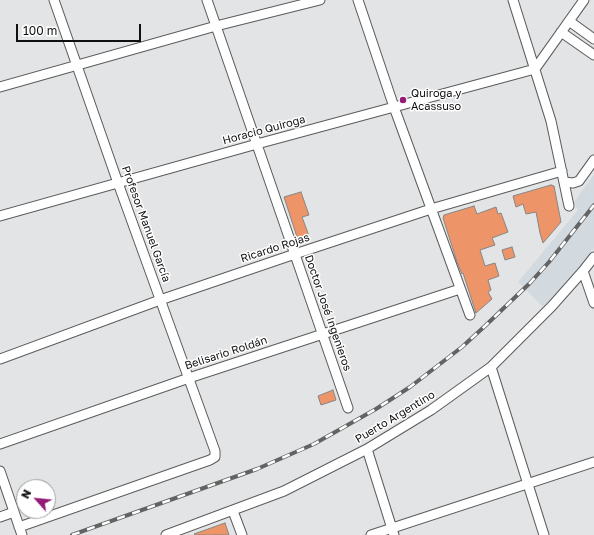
<!DOCTYPE html>
<meta charset="utf-8">
<style>
body{margin:0}
#map{position:relative;width:594px;height:535px;overflow:hidden;background:#e3e4e5;font-family:"Golos Text",sans-serif}
canvas{display:block}
.north{position:absolute;left:16px;top:479px;width:40px;height:40px;box-sizing:border-box;background:#fff;border:1px solid #9f9fa0;border-radius:50%;rotate:297deg;font-size:11px;font-weight:700;line-height:16px;text-align:center;color:#101011}
.north::after{content:'';display:block;margin:auto;width:14px;height:18px;background:#941c78;clip-path:polygon(50% 0,100% 100%,50% 72%,0 100%)}
.scale{position:absolute;left:16px;top:24px;width:125px;height:18px;box-sizing:border-box;border:2px solid #101011;border-top:0;padding-left:5px;font-size:12px;line-height:14px;white-space:nowrap;color:#101011;-webkit-text-stroke:3px #fff;paint-order:stroke}
</style>
<div id="map">
<canvas width="594" height="535"></canvas>
<div class="north">N</div>
<div class="scale">100 m</div>
</div>
<script>
const context = document.querySelector('canvas').getContext('2d');
context.lineJoin = 'round';
function fillPath(path, color) {
  context.fillStyle = color;
  context.fill(path, 'evenodd');
}
function shape(rows) {
  const path = new Path2D();
  for (const r of rows) {
    path.moveTo(r[0], r[1]);
    for (let i = 2; i < r.length; i += 2) path.lineTo(r[i], r[i + 1]);
  }
  return path;
}
function stroke(path, color, width, dash) {
  context.strokeStyle = color;
  context.lineWidth = width;
  context.lineCap = dash ? 'butt' : 'round';
  context.setLineDash(dash || []);
  context.stroke(path);
}
function write(font, color, halo, rows, align = 'center') {
  context.font = font + ' "Golos Text",sans-serif';
  context.lineWidth = 3;
  context.setLineDash([]);
  context.textBaseline = 'middle';
  context.strokeStyle = halo;
  context.fillStyle = color;
  for (const [text, x, y, turn = 0] of rows) {
    context.save();
    context.translate(x, y);
    context.rotate((+turn || 0) * Math.PI / 180);
    context.textAlign = isNaN(turn) ? turn : align;
    if (halo) context.strokeText(text, 0, 0);
    context.fillText(text, 0, 0);
    context.restore();
  }
}
const built = shape([
 [594,174,594,248,580,267,543,307,518,282,578,210,574,202]
]);
const building = shape([
 [551,185,554,186,561,222,543,243,540,233,536,212,526,214,523,204,516,207,513,196,551,185],
 [301,192,309,215,302,217,309,236,298,240,284,197,301,192],
 [474,206,477,214,496,207,498,214,501,213,508,232,492,238,495,245,480,250,485,266,495,263,499,276,488,280,491,290,488,292,492,299,476,313,463,273,462,274,457,262,443,218,444,215,474,206],
 [512,247,515,257,505,260,502,250,512,247],
 [333,390,336,400,321,405,318,396,333,390],
 [225,523,229,535,195,535,194,534,225,523]
]);
const minor = shape([
 [207,0,348,408],
 [358,0,394,107,470,315],
 [513,0,551,121,569,206],
 [569,21,594,39],
 [561,32,594,55],
 [535,69,584,0],
 [0,87,216,26,320,0],
 [564,182,573,183,579,181,594,160],
 [0,216,257,144,535,69],
 [583,271,594,303],
 [0,359,160,300,295,254,431,209,562,171],
 [491,367,544,535],
 [0,444,189,378,460,289],
 [367,449,394,535],
 [0,471,22,535],
 [233,511,242,535],
 [0,517,14,512],
 [19,527,210,460,215,457,215,451,118,183,54,0],
 [166,535,284,491,367,449,431,410,491,367,552,306,583,271,594,257],
 [371,535,594,462]
]);
const rail = shape([
 [72,535,257,469,314,444,376,409,410,387,462,347,485,326,530,283,549,262,594,205]
]);
const markers = [
 [403,100,4,"#941c78"]
];
const poiNames = [
 ["Quiroga y",411,94],
 ["Acassuso",411,107]
];
const streetNames = [
 ["Horacio Quiroga",264,130,-15],
 ["Profesor Manuel García",146,224,70],
 ["Ricardo Rojas",275,248,-18],
 ["Doctor José Ingenieros",328,313,71],
 ["Belisario Roldán",226,353,-18],
 ["Puerto Argentino",395,417,-31]
];
fillPath(built, '#d2dae0');
fillPath(building, '#ed9468');
stroke(building, '#868584', 1);
stroke(minor, '#5a5b5c', 11);
stroke(minor, '#fff', 9);
stroke(rail, '#636364', 4);
stroke(rail, '#fff', 2.5, [8]);
for (const [x, y, r, color] of markers) {
  const dot = new Path2D();
  dot.arc(x, y, r, 0, 2 * Math.PI);
  context.fillStyle = color;
  context.fill(dot);
  stroke(dot, '#fff', 1.5);
}
write('11px', '#101011', '#fff', poiNames, 'left');
write('11px', '#101011', '#fff', streetNames);
</script>
